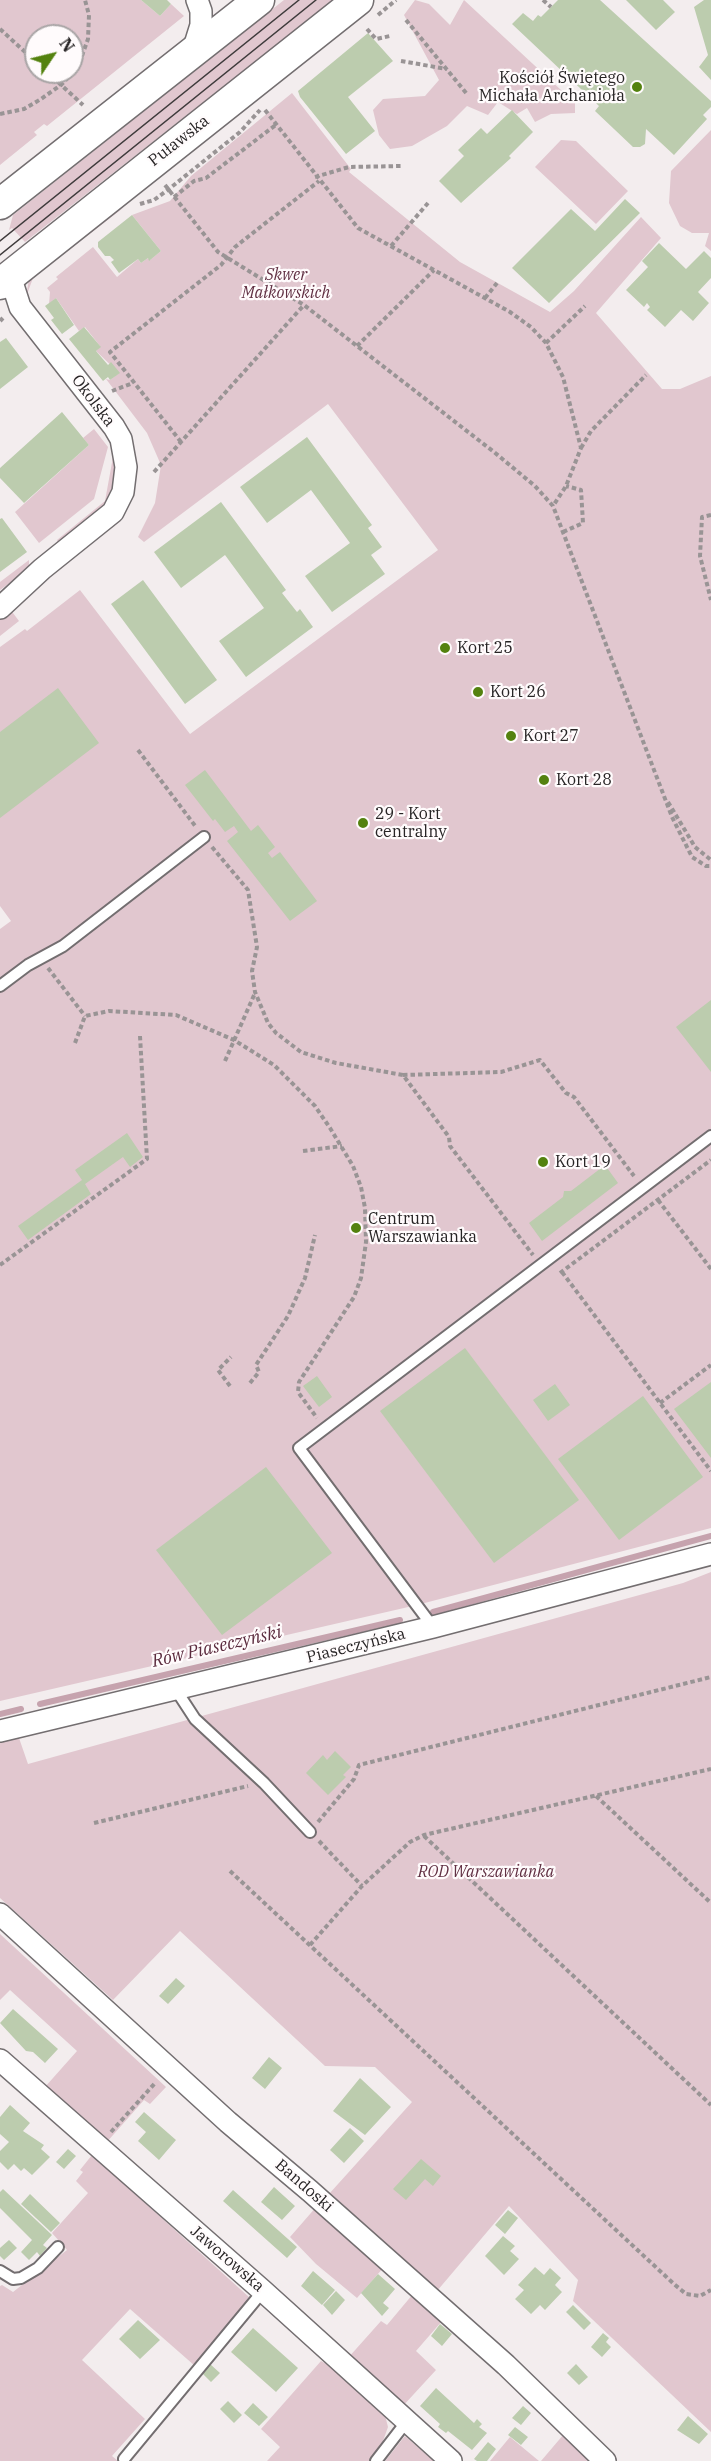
<!DOCTYPE html>
<meta charset="utf-8">
<style>
body{margin:0}
#map{position:relative;width:711px;height:2461px;overflow:hidden;background:#f3edee;font-family:"IBM Plex Serif",serif}
canvas{display:block}
.north{position:absolute;left:24px;top:24px;width:60px;height:60px;box-sizing:border-box;background:#fffbfc;border:2px solid #a9a5a6;border-radius:50%;rotate:55deg;font-size:16px;font-weight:700;line-height:24px;text-align:center;color:#272425}
.north::after{content:'';display:block;margin:auto;width:21px;height:27px;background:#54820f;clip-path:polygon(50% 0,100% 100%,50% 72%,0 100%)}
</style>
<div id="map">
<canvas width="711" height="2461"></canvas>
<div class="north">N</div>
</div>
<script>
const context = document.querySelector('canvas').getContext('2d');
context.lineJoin = 'round';
function fillPath(path, color) {
  context.fillStyle = color;
  context.fill(path, 'evenodd');
}
function shape(rows) {
  const path = new Path2D();
  for (const r of rows) {
    path.moveTo(r[0], r[1]);
    for (let i = 2; i < r.length; i += 2) path.lineTo(r[i], r[i + 1]);
  }
  return path;
}
function stroke(path, color, width, dash) {
  context.strokeStyle = color;
  context.lineWidth = width;
  context.lineCap = dash ? 'butt' : 'round';
  context.setLineDash(dash || []);
  context.stroke(path);
}
function write(font, color, halo, rows, align = 'center') {
  context.font = font + ' "IBM Plex Serif",serif';
  context.lineWidth = 4.5;
  context.setLineDash([]);
  context.textBaseline = 'middle';
  context.strokeStyle = halo;
  context.fillStyle = color;
  for (const [text, x, y, turn = 0] of rows) {
    context.save();
    context.translate(x, y);
    context.rotate((+turn || 0) * Math.PI / 180);
    context.textAlign = isNaN(turn) ? turn : align;
    if (halo) context.strokeText(text, 0, 0);
    context.fillText(text, 0, 0);
    context.restore();
  }
}
const green = shape([
 [0,0,141,0,160,16,171,4,184,16,47,126,44,124,34,132,37,135,0,165],
 [36,36,72,36,72,72,36,72],
 [284,0,334,0,25,242,12,228,9,230,13,215],
 [415,0,429,4,450,25,464,0,575,103,575,113,551,114,535,122,527,108,517,114,498,102,488,115,467,106,447,126,412,146,390,149,379,135,373,110,383,99,425,96,439,80,404,15],
 [292,93,351,169,349,172,460,262,550,312,574,291,641,217,661,238,596,313,662,389,680,389,711,376,711,1528,417,1605,0,1701,0,929,11,921,0,906,0,647,25,629,27,631,80,590,190,734,438,550,328,404,144,542,138,537,155,503,161,465,147,433,106,379,110,380,119,373,96,351,100,346,85,327,79,331,56,298,49,304,50,292,47,288,58,279,56,277,93,247,117,277,138,259,141,263,148,258,150,260,161,251,132,215,170,201,191,176],
 [711,130,711,251,705,246,709,233,692,233,680,226,669,203,671,171],
 [561,140,576,141,628,191,596,224,535,167],
 [123,208,33,278,26,297,29,279,105,218],
 [94,429,108,447,94,499,39,543,15,512,89,445,83,438],
 [113,457,116,457,116,480,110,503,60,546,57,540,105,501],
 [29,560,29,569,0,590,0,582],
 [10,609,19,621,0,636,0,617],
 [711,1572,711,2432,573,2301,578,2280,509,2206,437,2291,329,2194,412,2102,375,2067,325,2066,180,1931,113,2000,0,1898,0,1742,19,1738,28,1764,683,1583],
 [0,1934,166,2087,150,2104,144,2100,106,2143,45,2087,77,2051,10,1990,0,2000],
 [92,2155,250,2298,195,2366,130,2309,82,2360,145,2419,112,2456,118,2461,0,2461,0,2286,2,2285,13,2292,67,2250,52,2233,88,2193,76,2181,83,2172,80,2170],
 [317,2206,384,2267,357,2298,316,2264,290,2237],
 [413,2294,442,2321,416,2351,436,2370,402,2407,348,2358,381,2321,387,2325],
 [321,2361,337,2370,385,2415,388,2427,383,2441,369,2461,267,2461,280,2447,261,2429],
 [564,2434,591,2461,541,2461],
 [405,2436,421,2450,434,2461,385,2461],
 [510,2437,539,2461,490,2461]
]);
const stream = shape([
 [433,1612,711,1536],
 [40,1704,400,1620],
 [0,1714,21,1709]
]);
const building = shape([
 [141,0,167,0,171,4,160,16],
 [558,0,600,0,711,101,711,107,703,115,707,119,674,155,646,129,645,144,640,147,633,147,595,111,599,106,512,24,523,13,533,21,538,15,541,17],
 [626,0,663,0,675,12,656,30],
 [704,0,711,0,711,80,699,67,708,55,694,7],
 [368,33,393,61,348,97,375,131,346,154,300,97,298,91],
 [512,110,533,132,509,156,511,158,461,203,439,181,464,156,458,150,481,128,487,134],
 [625,199,640,213,549,303,512,268,571,209,595,231],
 [132,215,161,251,149,261,148,258,141,263,138,259,119,273,111,262,114,260,110,256,105,256,98,247,98,242],
 [659,243,686,269,704,251,711,258,711,278,698,292,709,303,693,321,681,310,665,327,647,310,650,307,647,303,644,307,626,290,648,267,642,261],
 [56,298,74,325,62,334,51,320,54,318,45,306],
 [84,327,101,347,96,351,108,365,111,362,120,373,110,380,108,377,103,381,69,339],
 [6,338,28,367,0,389,0,342],
 [62,412,89,445,24,503,0,478,0,468],
 [307,437,372,525,368,528,382,547,371,555,385,574,332,612,305,576,350,543,311,490,267,523,240,487],
 [221,502,286,590,282,593,297,612,300,609,313,627,246,677,219,641,264,608,225,555,181,588,154,552],
 [2,518,27,552,0,572,0,519],
 [143,580,217,680,185,704,111,604],
 [58,688,99,743,0,818,0,732],
 [205,770,251,831,258,825,275,847,268,853,272,858,280,852,317,901,290,921,227,841,238,832,234,826,225,832,215,819,213,821,185,785],
 [711,1000,711,1072,676,1027],
 [127,1133,143,1157,130,1167,123,1157,85,1184,91,1194,28,1240,18,1226,82,1180,75,1170],
 [605,1165,618,1183,542,1241,529,1223,563,1197,564,1191,571,1191],
 [465,1348,579,1500,494,1563,380,1411],
 [317,1376,332,1397,319,1407,303,1386],
 [711,1382,711,1458,674,1409],
 [555,1384,570,1405,548,1421,533,1400],
 [643,1396,703,1477,619,1540,558,1459],
 [266,1467,332,1553,222,1635,156,1550],
 [335,1751,351,1767,343,1775,346,1777,328,1795,306,1773,323,1755,327,1760],
 [176,1978,185,1986,168,2004,159,1996],
 [13,2009,58,2049,45,2063,33,2052,26,2051,0,2023],
 [269,2057,282,2068,265,2089,252,2078],
 [360,2078,391,2107,365,2135,333,2111],
 [10,2105,30,2123,23,2131,44,2145,41,2149,50,2157,32,2175,24,2168,21,2171,14,2164,8,2170,0,2162,0,2151,9,2142,0,2134,0,2117],
 [144,2112,176,2140,159,2160,138,2141,146,2132,135,2122],
 [350,2128,364,2141,344,2163,330,2150],
 [68,2149,76,2156,64,2169,56,2162],
 [421,2159,441,2176,433,2186,425,2179,406,2200,393,2189],
 [274,2187,295,2206,282,2220,261,2202],
 [3,2189,52,2235,43,2245,47,2248,40,2256,37,2252,29,2260,21,2252,32,2240,0,2208,0,2192],
 [233,2190,297,2247,287,2258,223,2201],
 [30,2194,60,2223,51,2232,21,2204],
 [508,2210,518,2218,505,2234,495,2225],
 [503,2236,515,2246,510,2251,519,2259,504,2275,485,2256],
 [9,2240,17,2248,4,2260,0,2256,0,2248],
 [535,2267,544,2275,550,2268,561,2278,555,2285,562,2292,545,2310,540,2305,531,2314,515,2299,524,2290,518,2285],
 [313,2271,335,2290,322,2305,301,2286],
 [378,2274,395,2289,383,2303,389,2308,382,2316,361,2293],
 [336,2291,345,2300,332,2315,323,2305],
 [573,2305,591,2323,584,2330,566,2312],
 [138,2320,160,2340,140,2359,119,2339],
 [440,2324,452,2334,442,2346,431,2336],
 [253,2328,298,2368,276,2392,231,2352],
 [603,2333,609,2338,606,2342,611,2347,602,2357,591,2347],
 [210,2364,220,2373,211,2382,202,2373],
 [576,2364,588,2377,579,2385,567,2373],
 [436,2388,474,2423,477,2419,482,2424,479,2427,487,2433,472,2450,448,2431,446,2433,438,2427,440,2424,420,2406],
 [228,2401,242,2415,234,2423,220,2409],
 [253,2403,268,2417,259,2426,244,2413],
 [523,2406,531,2413,521,2425,512,2418],
 [688,2416,708,2434,699,2444,677,2430],
 [515,2427,528,2437,521,2445,508,2435],
 [488,2442,496,2449,487,2461,477,2461,474,2459]
]);
const path = shape([
 [543,0,551,7],
 [378,15,396,0],
 [406,20,467,94],
 [0,29,36,62],
 [367,29,376,39,390,36],
 [401,61,447,69],
 [47,72,83,105],
 [265,110,358,228,510,312,531,327,546,343,563,377,581,448,566,486,553,506],
 [0,114,24,109,41,99,61,85,78,67,88,39,89,15,85,0],
 [315,177,349,167,401,166],
 [165,185,218,252,304,305,494,452,535,486,553,506,672,817,692,857,706,866,711,866],
 [174,197,194,181,206,178,277,124],
 [140,204,154,200,169,189,240,132,260,110],
 [391,246,428,203],
 [485,298,497,283],
 [0,318,3,321],
 [546,343,585,306],
 [357,346,434,270],
 [112,391,133,383],
 [181,442,110,352,221,265,235,247,319,181],
 [581,448,591,431,646,375],
 [154,472,304,305],
 [711,515,702,517,700,556,711,600],
 [563,532,583,523,581,490,566,486],
 [138,750,196,827],
 [668,802,695,847,711,860],
 [212,847,248,890,257,947,252,971,255,992,268,1023,276,1033,301,1052,336,1063,403,1075,449,1137,450,1146,533,1255],
 [48,968,85,1016],
 [75,1043,85,1016,109,1011,176,1015,234,1040,274,1065,315,1106,330,1128,353,1166,361,1187,365,1208,366,1242,361,1278,354,1297,299,1382,298,1392,317,1418],
 [225,1061,255,993],
 [403,1075,501,1072,540,1060,566,1093,574,1097,634,1176],
 [303,1151,342,1146],
 [658,1200,711,1269],
 [0,1265,147,1159,140,1036],
 [562,1272,711,1471],
 [560,1273,711,1160],
 [250,1383,259,1372,256,1365,288,1316,305,1278,315,1235],
 [230,1386,218,1370,231,1357],
 [660,1403,711,1365],
 [596,1796,711,1903],
 [318,1822,354,1779,359,1765,711,1677],
 [94,1823,248,1786],
 [424,1836,711,2105],
 [319,1841,362,1886],
 [230,1871,674,2284,686,2294,700,2296,711,2290],
 [310,1945,362,1886,410,1842,424,1835,711,1769],
 [111,2132,156,2082]
]);
const service = shape([
 [0,986,28,965,63,946,204,837],
 [433,1627,299,1448,711,1136],
 [179,1688,180,1696,195,1719,264,1783,310,1832],
 [0,2271,13,2279,21,2278,38,2268,58,2247],
 [124,2459,263,2291],
 [376,2461,407,2421]
]);
const minor = shape([
 [192,54,201,25,201,11,197,0],
 [0,608,42,569,113,512,123,492,126,467,121,439,114,427,20,307,10,276],
 [0,1731,433,1627,711,1554],
 [0,1914,228,2122,310,2191,506,2365,605,2461],
 [0,2060,263,2291,451,2461]
]);
const secondary = shape([
 [0,204,259,0],
 [0,284,358,0]
]);
const tram = shape([
 [0,241,299,0],
 [0,255,316,0]
]);
const markers = [
 [637,87,6,"#54820f"],
 [445,648,6,"#54820f"],
 [478,692,6,"#54820f"],
 [511,736,6,"#54820f"],
 [544,780,6,"#54820f"],
 [363,823,6,"#54820f"],
 [543,1162,6,"#54820f"],
 [356,1228,6,"#54820f"]
];
const poiNames = [
 ["Kościół Świętego",625,78,"right"],
 ["Michała Archanioła",625,96,"right"],
 ["Kort 25",457,648],
 ["Kort 26",490,692],
 ["Kort 27",523,736],
 ["Kort 28",556,780],
 ["29 - Kort",375,814],
 ["centralny",375,832],
 ["Kort 19",555,1162],
 ["Centrum",368,1219],
 ["Warszawianka",368,1237]
];
const streetNames = [
 ["Puławska",179,141,-38],
 ["Okolska",93,401,53],
 ["Piaseczyńska",356,1646,-14],
 ["Bandoski",304,2186,41],
 ["Jaworowska",227,2259,41]
];
const parkNames = [
 ["Skwer",286,275],
 ["Małkowskich",286,293],
 ["ROD Warszawianka",486,1872]
];
const waterNames = [
 ["Rów Piaseczyński",217,1647,-13]
];
fillPath(green, '#e1c7cf');
stroke(stream, '#c6a3ae', 6);
fillPath(building, '#bcccae');
stroke(service, '#736e70', 14);
stroke(minor, '#736e70', 24);
stroke(secondary, '#736e70', 33);
stroke(path, '#999495', 4, [4.5, 3]);
stroke(service, '#fff', 10);
stroke(minor, '#fff', 21);
stroke(secondary, '#fff', 30);
stroke(tram, '#3f3b3c', 1.5);
for (const [x, y, r, color] of markers) {
  const dot = new Path2D();
  dot.arc(x, y, r, 0, 2 * Math.PI);
  context.fillStyle = color;
  context.fill(dot);
  stroke(dot, '#fffbfc', 2);
}
write('16px', '#272425', '#fffbfc', poiNames, 'left');
write('16px', '#272425', '#fffbfc', streetNames);
write('italic 16px', '#613043', '#fffbfc', parkNames);
write('italic 18px', '#5b2b3e', '#fffbfc', waterNames);
</script>
